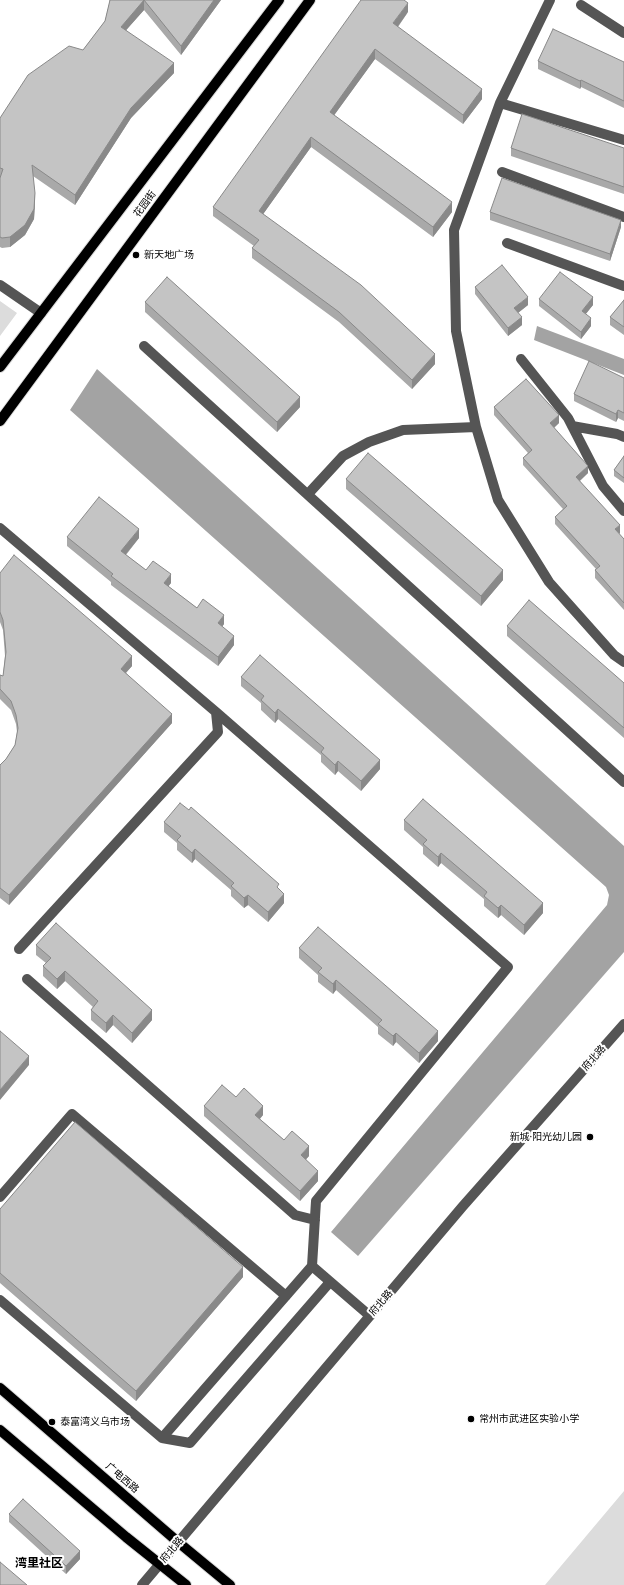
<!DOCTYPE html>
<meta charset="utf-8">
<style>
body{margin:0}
canvas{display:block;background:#fff}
</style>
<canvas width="624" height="1585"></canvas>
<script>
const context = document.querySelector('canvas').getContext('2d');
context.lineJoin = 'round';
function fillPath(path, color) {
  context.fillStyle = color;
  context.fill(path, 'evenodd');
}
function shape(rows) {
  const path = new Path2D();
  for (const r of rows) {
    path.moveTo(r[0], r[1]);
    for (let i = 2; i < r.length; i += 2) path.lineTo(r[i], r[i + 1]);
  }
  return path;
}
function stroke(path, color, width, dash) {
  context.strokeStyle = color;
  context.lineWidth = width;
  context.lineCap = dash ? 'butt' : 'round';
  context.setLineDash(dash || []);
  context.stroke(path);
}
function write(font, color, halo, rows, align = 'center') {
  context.font = font + ' "Work Sans","Noto Sans SC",sans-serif';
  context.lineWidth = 4;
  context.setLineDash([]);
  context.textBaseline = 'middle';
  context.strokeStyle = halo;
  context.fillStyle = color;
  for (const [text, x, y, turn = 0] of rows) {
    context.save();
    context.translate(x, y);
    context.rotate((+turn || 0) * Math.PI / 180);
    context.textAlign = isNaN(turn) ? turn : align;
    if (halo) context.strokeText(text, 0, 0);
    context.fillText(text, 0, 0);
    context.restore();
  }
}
const green = shape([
 [0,301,17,313,0,336],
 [624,1491,624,1585,545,1585]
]);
const water = shape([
 [537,326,624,359,624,375,534,340],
 [97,369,624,846,624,952,358,1256,331,1232,607,905,609,895,606,887,70,410]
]);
const minor = shape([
 [550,0,500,103,454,230,456,331,476,427,498,500,549,582,614,655,624,662],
 [581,5,624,33],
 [500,103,624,140],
 [502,172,624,217],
 [507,243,624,286],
 [0,285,41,313],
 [144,346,624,782],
 [521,359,568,418,603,486,624,511],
 [572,426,617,434,624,437],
 [308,494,343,456,369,442,403,430,476,427],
 [0,528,216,712,218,732,19,949],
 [216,712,508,967,316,1201,312,1266],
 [27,979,295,1215,315,1220],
 [0,1197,72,1114,286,1296],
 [0,1300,162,1438,190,1443,330,1282],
 [162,1438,312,1266,370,1316],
 [142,1585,463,1206,624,1024]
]);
const major = shape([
 [0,367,279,0],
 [0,421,310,0],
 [0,1388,178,1542,230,1585],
 [0,1430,126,1537,186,1585]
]);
const wall = shape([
 [110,0,221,0,181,55,144,10,126,30,174,73,131,118,75,205,33,176,35,203,34,219,25,235,10,247,2,248,0,247,0,118,83,50,105,21],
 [408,12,398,27,482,99,463,124,375,59,334,115,452,212,433,237,311,147,263,214,435,364,412,389,339,322,252,258,252,248,254,246,213,216,213,207],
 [538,61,624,62,624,108,581,87,580,89,538,69],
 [511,148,624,148,624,194,511,156],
 [490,212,621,227,610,261,490,220],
 [475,287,528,305,518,313,522,325,508,336,475,294],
 [539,299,593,305,585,314,591,326,581,339,539,306],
 [624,300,624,335,610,325,610,317],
 [145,302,300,407,277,432,145,312],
 [624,378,624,421,618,418,616,422,574,401,574,394],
 [494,407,559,423,554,428,588,473,580,481,620,533,619,534,624,539,624,610,595,578,595,570,596,569,555,524,555,517,563,509,523,465,523,458,528,453,494,415],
 [624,456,624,483,614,476,614,470],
 [346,479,503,580,481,606,346,489],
 [67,537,139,538,126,555,146,570,171,583,168,586,197,608,224,624,222,627,234,645,218,666,111,585,111,582,67,546],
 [0,573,132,666,126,673,172,723,9,905,0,898,0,765,6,759,15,745,17,732,16,724,11,710,0,699,0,675,3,676,5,656,3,630,0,622],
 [507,626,624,683,624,738,507,636],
 [241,677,380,769,361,791,338,771,335,775,321,762,321,755,278,719,275,723,261,710,261,703,241,686],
 [404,820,543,913,524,935,501,915,498,918,484,906,484,899,441,863,438,867,423,854,423,847,404,830],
 [164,822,279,889,284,903,268,922,248,905,244,908,231,896,231,890,195,859,192,863,177,850,177,843,164,832],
 [36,945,152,1020,132,1043,113,1025,106,1033,91,1020,91,1010,93,1007,65,981,57,989,43,976,43,966,46,963,36,955],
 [299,948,438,1041,419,1063,396,1042,393,1046,378,1034,378,1027,336,990,333,994,318,982,318,975,299,958],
 [236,1097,263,1115,260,1119,284,1140,309,1156,306,1159,318,1181,300,1201,204,1116,204,1106],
 [0,1209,243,1277,136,1401,0,1283],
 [9,1514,80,1559,66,1574,9,1522]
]);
const shadedWall = shape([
 [144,0,144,10,121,36,121,27],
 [214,0,221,0,181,55,181,46],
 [408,3,408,12,393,33,393,23],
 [375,49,375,59,330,121,330,112],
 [174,63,174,73,131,118,75,205,75,195,131,108],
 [581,80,581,87,580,89,580,81],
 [482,89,482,99,463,124,463,115],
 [311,137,311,147,259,220,259,211],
 [35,193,35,203,34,219,25,235,10,247,10,237],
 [452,202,452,212,433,237,433,227],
 [621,220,621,227,610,261,610,254],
 [528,297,528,305,514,316,514,308],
 [593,297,593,305,582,319,582,311],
 [522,317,522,325,508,336,508,328],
 [591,318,591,326,581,339,581,332],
 [435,354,435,364,412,389,412,380],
 [300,397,300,407,277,432,277,422],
 [618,410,618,418,616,422,616,414],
 [559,415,559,423,550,431,550,423],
 [588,466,588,473,576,484,576,477],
 [620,525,620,533,615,537,615,529],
 [139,529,139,538,121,560,121,551],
 [503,570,503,580,481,606,481,596],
 [171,574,171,583,164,592,164,583],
 [224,615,224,624,218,632,218,623],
 [234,636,234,645,218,666,218,657],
 [132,656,132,666,121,678,121,669],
 [278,709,278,719,275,723,275,713],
 [172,714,172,723,9,905,9,895],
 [380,760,380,769,361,791,361,781],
 [338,761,338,771,335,775,335,765],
 [195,849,195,859,192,863,192,853],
 [441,853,441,863,438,867,438,857],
 [284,894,284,903,268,922,268,912],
 [248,895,248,905,244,908,244,898],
 [543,903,543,913,524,935,524,925],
 [501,905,501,915,498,918,498,908],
 [65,971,65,981,57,989,57,979],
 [336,980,336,990,333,994,333,984],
 [152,1010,152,1020,132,1043,132,1033],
 [113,1015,113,1025,106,1033,106,1023],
 [438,1031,438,1041,419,1063,419,1053],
 [396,1033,396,1042,393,1046,393,1036],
 [29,1056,29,1065,0,1100,0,1090],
 [263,1106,263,1115,255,1124,255,1115],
 [309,1146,309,1156,301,1165,301,1155],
 [318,1171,318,1181,300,1201,300,1191],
 [243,1267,243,1277,136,1401,136,1391],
 [80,1551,80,1559,66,1574,66,1566]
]);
const building = shape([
 [110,0,214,0,181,46,144,0,121,27,174,63,131,108,75,195,32,165,35,193,34,209,25,225,10,237,2,238,0,237,0,178,3,169,0,168,0,118,28,75,69,46,83,50,105,21,110,0],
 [361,0,404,0,408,3,393,23,482,89,463,115,375,49,330,112,452,202,433,227,311,137,259,211,361,285,435,354,412,380,339,312,252,248,259,240,213,207,361,0],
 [553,29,624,62,624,101,581,80,580,81,538,61,553,29],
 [522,114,624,148,624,187,511,148,522,114],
 [502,178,621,220,610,254,490,212,502,178],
 [502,265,528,297,514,308,522,317,508,328,475,287,502,265],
 [560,272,593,297,582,311,591,318,581,332,539,299,560,272],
 [167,277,300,397,277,422,145,302,167,277],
 [624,300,624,327,610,317,624,300],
 [589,361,624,378,624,413,618,410,616,414,574,394,589,361],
 [526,379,559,415,550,423,588,466,576,477,620,525,615,529,624,539,624,603,595,570,600,566,555,517,567,506,523,458,532,450,494,407,526,379],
 [368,453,503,570,481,596,346,479,368,453],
 [624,456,624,478,614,470,624,456],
 [99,497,139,529,121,551,146,570,153,561,171,574,164,583,197,608,203,599,224,615,218,623,234,636,218,657,111,576,113,574,67,537,99,497],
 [14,555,132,656,121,669,172,714,9,895,0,888,0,765,6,759,15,745,18,728,16,715,11,701,0,689,0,675,3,676,6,652,3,620,0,612,0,573,14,555],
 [529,600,624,683,624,728,507,626,529,600],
 [260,655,380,760,361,781,338,761,335,765,321,752,324,748,278,709,275,713,261,700,264,696,241,677,260,655],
 [423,799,543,903,524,925,501,905,498,908,484,896,487,892,441,853,438,857,423,844,427,840,404,820,423,799],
 [180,803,189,810,191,807,279,884,277,887,284,894,268,912,248,895,244,898,231,886,234,883,195,849,192,853,177,840,181,836,164,822,180,803],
 [56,923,152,1010,132,1033,113,1015,106,1023,91,1010,98,1001,65,971,57,979,43,966,51,958,36,945,56,923],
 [318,927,438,1031,419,1053,396,1033,393,1036,378,1024,382,1020,336,980,333,984,318,972,322,968,299,948,318,927],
 [0,1031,29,1056,0,1090,0,1031],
 [222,1085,236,1097,244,1088,263,1106,255,1115,284,1140,292,1131,309,1146,301,1155,318,1171,300,1191,204,1106,222,1085],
 [75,1122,243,1267,136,1391,0,1273,0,1209,75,1122],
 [23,1499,80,1551,66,1566,9,1514,23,1499],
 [0,1562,27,1585,0,1585,0,1562]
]);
const markers = [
 [136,255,4,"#000"],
 [590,1137,4,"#000"],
 [471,1419,4,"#000"],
 [52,1422,4,"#000"]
];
const streetNames = [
 ["花园街",145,204,-54],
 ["府北路",594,1058,-49],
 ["府北路",381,1303,-50],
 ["广电西路",122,1478,41],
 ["府北路",172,1550,-50]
];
const poiNames = [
 ["新天地广场",144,255],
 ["新城·阳光幼儿园",582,1137,"right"],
 ["常州市武进区实验小学",479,1419],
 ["泰富湾义乌市场",60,1422]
];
const quarterNames = [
 ["湾里社区",39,1563]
];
fillPath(green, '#dcdcdc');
fillPath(water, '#a3a3a3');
stroke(major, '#dbdbdb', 12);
stroke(minor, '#555', 10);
stroke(major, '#000', 10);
fillPath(wall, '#a9a9a9');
fillPath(shadedWall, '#898989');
fillPath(building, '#c4c4c4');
stroke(building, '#898989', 1);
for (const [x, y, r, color] of markers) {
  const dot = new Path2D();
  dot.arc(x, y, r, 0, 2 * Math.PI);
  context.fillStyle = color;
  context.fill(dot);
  stroke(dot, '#fff', 1.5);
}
write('10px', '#000', '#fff', streetNames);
write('10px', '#000', '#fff', poiNames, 'left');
write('bold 12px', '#000', '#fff', quarterNames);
</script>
